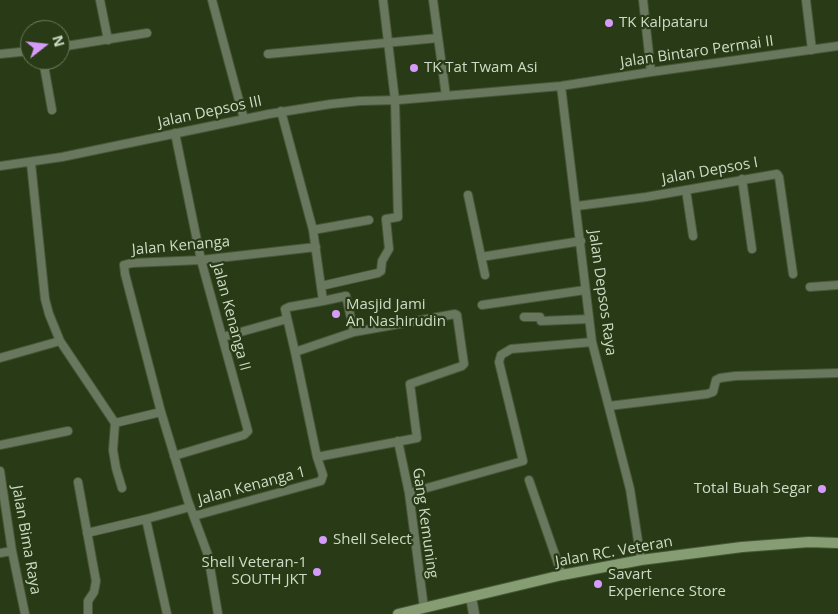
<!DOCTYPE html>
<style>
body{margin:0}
#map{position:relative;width:838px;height:614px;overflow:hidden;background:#283b16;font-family:"Open Sans",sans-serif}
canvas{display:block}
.north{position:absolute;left:20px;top:20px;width:50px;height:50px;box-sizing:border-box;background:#283b16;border:1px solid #6b7b5c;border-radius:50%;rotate:74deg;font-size:14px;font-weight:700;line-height:20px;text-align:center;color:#cfdbc6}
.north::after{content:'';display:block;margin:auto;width:18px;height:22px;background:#d69bfa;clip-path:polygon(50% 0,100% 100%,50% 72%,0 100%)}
</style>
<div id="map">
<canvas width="838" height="614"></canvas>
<div class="north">N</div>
</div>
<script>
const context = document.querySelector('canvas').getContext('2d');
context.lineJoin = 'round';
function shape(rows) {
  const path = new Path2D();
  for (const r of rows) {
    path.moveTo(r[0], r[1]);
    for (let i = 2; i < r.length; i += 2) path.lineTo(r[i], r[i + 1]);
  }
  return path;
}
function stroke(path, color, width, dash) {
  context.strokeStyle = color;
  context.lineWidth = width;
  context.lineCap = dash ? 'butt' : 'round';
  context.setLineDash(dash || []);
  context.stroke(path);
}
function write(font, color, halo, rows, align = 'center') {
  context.font = font + ' "Open Sans",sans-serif';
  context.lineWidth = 4.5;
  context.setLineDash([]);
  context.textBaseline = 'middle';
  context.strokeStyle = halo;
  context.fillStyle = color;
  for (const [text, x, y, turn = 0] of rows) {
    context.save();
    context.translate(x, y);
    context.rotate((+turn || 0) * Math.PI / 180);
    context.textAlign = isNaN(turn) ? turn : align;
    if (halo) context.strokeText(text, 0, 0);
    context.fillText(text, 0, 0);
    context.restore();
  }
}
const minor = shape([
 [100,0,108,40],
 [212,0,244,119],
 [433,0,446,96],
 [643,0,651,72],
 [806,0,812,50],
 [60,47,147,33],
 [0,54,30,51],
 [268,54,438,38],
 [43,60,52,110],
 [561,86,592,342,630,489,641,560],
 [31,163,45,299,49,314,60,341,115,423,161,412],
 [0,166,62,157,269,114,331,104,360,101,398,100,561,86,651,72,838,46],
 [742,179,752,249],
 [686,190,693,236],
 [468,195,485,275],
 [577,206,646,197,777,174,779,177,793,274],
 [313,230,369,220],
 [481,257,581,241],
 [321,286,378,273,381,271,382,261,389,249,386,219,398,217,395,100,383,0],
 [810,287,838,285],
 [482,305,585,290],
 [524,317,540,317,541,321,589,319],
 [223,337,287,319],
 [295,352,285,309,289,307,323,301],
 [0,358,60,341],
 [609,406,707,394,713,392,716,380,720,378,735,376,838,373],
 [115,423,113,450,116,468,122,488],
 [398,441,409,493,424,608],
 [0,445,68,431],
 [174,456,244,435,248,431,201,260,175,133],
 [317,457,417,438,410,384,462,366,464,364,457,315,455,314,354,332],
 [0,471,12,551,25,614],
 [529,480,562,575],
 [78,482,96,581,94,592,88,601,88,614],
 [409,493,523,461,499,362,501,355,511,349,592,342],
 [194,516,321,481,323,475,317,457,295,352,354,332,346,296,323,301,313,230,281,111],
 [146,519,190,507],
 [87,533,146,519,167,614],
 [0,553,12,551],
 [218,614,208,555,188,501,161,412,125,274,124,265,132,263,201,260,316,247]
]);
const tertiary = shape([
 [471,597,474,614]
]);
const secondary = shape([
 [398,614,562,575,641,560,742,547,809,542,838,543]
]);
const markers = [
 [609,23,5,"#d69bfa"],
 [414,68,5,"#d69bfa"],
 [336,314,5,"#d69bfa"],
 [822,489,5,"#d69bfa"],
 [323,540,5,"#d69bfa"],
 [317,572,5,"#d69bfa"],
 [598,584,5,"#d69bfa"]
];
const poiNames = [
 ["TK Kalpataru",619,23],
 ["TK Tat Twam Asi",424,68],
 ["Masjid Jami",346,305],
 ["An Nashirudin",346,322],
 ["Total Buah Segar",812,489,"right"],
 ["Shell Select",333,540],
 ["Shell Veteran-1",307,563,"right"],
 ["SOUTH JKT",307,580,"right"],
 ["Savart",608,575],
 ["Experience Store",608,592]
];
const streetNames = [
 ["Jalan Bintaro Permai II",697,52,-8],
 ["Jalan Depsos III",210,112,-12],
 ["Jalan Depsos I",710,171,-10],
 ["Jalan Kenanga",181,246,-5],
 ["Jalan Depsos Raya",602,293,82],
 ["Jalan Kenanga II",231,317,75],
 ["Jalan Kenanga 1",252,486,-15],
 ["Gang Kemuning",425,523,82],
 ["Jalan Bima Raya",26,540,80],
 ["Jalan RC. Veteran",614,552,-10]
];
stroke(minor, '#465836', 10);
stroke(tertiary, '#465836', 12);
stroke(secondary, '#465836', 12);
stroke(minor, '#69775e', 8);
stroke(tertiary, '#69775e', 10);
stroke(secondary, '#869d74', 10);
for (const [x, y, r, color] of markers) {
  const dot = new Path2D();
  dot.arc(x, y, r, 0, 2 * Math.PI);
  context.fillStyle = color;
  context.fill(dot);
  stroke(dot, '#283b16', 2);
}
write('15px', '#cfdbc6', '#283b16', poiNames, 'left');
write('15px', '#cfdbc6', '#283b16', streetNames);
</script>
